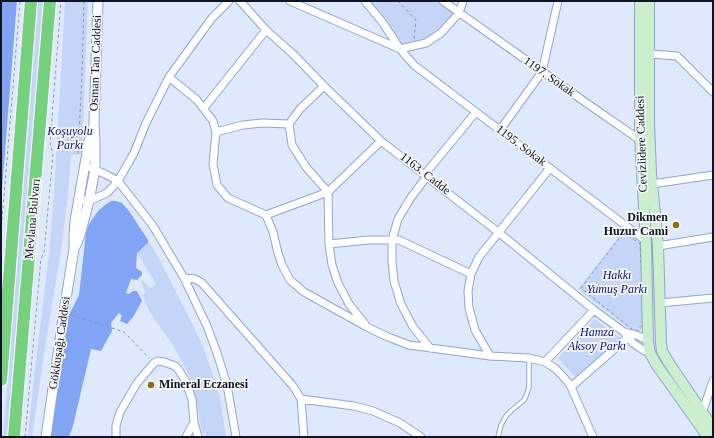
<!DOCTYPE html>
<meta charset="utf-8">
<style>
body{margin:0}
#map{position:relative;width:714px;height:438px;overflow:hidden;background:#dfe9fe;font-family:"Times New Roman",serif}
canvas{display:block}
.frame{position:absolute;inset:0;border:2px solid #0c1425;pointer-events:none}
</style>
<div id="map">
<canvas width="714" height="438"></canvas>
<div class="frame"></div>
</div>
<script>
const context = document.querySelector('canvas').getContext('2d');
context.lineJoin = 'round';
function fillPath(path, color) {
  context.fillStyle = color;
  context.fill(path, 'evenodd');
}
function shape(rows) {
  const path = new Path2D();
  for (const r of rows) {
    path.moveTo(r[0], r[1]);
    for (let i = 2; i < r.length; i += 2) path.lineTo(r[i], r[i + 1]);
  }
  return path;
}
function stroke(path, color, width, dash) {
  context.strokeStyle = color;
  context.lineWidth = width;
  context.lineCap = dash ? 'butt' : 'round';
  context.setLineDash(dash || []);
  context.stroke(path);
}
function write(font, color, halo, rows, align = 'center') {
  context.font = font + ' "Times New Roman",serif';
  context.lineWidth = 3.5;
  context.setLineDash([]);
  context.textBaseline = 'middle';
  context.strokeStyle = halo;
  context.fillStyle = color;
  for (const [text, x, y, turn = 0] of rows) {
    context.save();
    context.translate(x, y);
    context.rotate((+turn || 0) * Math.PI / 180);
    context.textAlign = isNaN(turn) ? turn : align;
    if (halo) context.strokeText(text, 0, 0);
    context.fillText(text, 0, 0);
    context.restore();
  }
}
const green = shape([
 [38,1,44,1,9,437,3,437,19,241],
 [65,1,88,1,82,154,71,155,68,195,61,251,45,348,32,437,28,437,34,376,42,312,49,254,54,192],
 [365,1,443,1,459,13,426,43,400,49],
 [624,230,641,243,644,325,638,333,632,331,578,289],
 [148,240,156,253,190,319,204,349,220,397,226,437,206,437,205,433,202,433,197,402,189,375,174,347,150,313,147,307,143,296,145,291,141,282,142,280,150,288,156,284,137,253,148,243],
 [595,319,621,339,576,378,558,358]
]);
const forest = shape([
 [1,1,17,1,1,202],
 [111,201,116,201,122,203,129,211,148,240,148,243,137,253,136,268,142,272,142,275,137,280,131,279,126,293,129,294,133,291,137,291,142,301,133,317,127,324,120,321,122,316,119,313,111,323,112,331,101,351,91,349,73,426,69,437,51,437,68,317,79,295,86,233,89,224,98,211,105,205]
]);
const path = shape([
 [398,1,416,20,414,39],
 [78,154,82,75,84,1],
 [1,232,20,1],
 [624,232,640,244,644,312,643,324,637,331,633,330,581,288,624,232],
 [72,315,124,332,149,358],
 [25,437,41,258,44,253,53,154,50,144,61,1]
]);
const service = shape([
 [498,437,501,425,506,416,512,410,524,400,526,396,529,387,529,358]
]);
const minor = shape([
 [240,1,266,30,293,54,324,86,381,141,498,232,594,310,624,332,633,343,643,350,650,353],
 [290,1,400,49],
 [365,1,383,23,400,49,414,65,646,241],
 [443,1,585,102,640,140],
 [400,49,426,43,441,33,459,13,463,1],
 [650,54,677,56,713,92],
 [169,77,197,100,213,121,216,132,213,164,217,185,228,198,266,215,273,232,278,253,282,265,290,280,304,292,367,327,388,337,409,345,490,356,529,358,545,362,556,369,568,382,571,387,593,437],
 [324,86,300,109,289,124,292,145,306,167,328,192,329,244,332,265,338,283,349,304,365,324],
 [204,108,266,30],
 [500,130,542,72,558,1],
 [216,132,243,125,262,123,289,124],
 [91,168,105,174,118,181,153,226,184,278,207,326,217,353,227,385,236,437],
 [425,174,476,112],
 [427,176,410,199,398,219,392,240,392,261,394,281,401,304,413,327,430,348],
 [652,184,713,175],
 [78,199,89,201,107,193,118,181,134,153,146,123,169,77,212,18,229,1],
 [266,215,328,192,381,141],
 [329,244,368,240,399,240,471,274],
 [658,246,713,237],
 [184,278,195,279,202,283,293,386,301,399,304,437],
 [660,303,713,298],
 [624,332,636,335,648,340],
 [490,356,475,330,469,308,468,291,471,274,479,257,550,168],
 [545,362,594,310],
 [571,387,628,337],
 [301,399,354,406,373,411,400,423,421,437],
 [702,413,713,381],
 [116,437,116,426,120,412,137,383,154,363,158,361,164,362,175,366,178,369,185,380,192,399,194,422,198,437],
 [186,437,194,422]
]);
const tertiary = shape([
 [76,245,80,235,89,201,95,169,95,141,94,124,98,1],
 [46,437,65,305,74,249,74,235,75,221,89,141,94,124]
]);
const secondary = shape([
 [640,1,640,137,646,243,648,342,650,353,656,364,708,437],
 [649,1,649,124,651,173,658,246,661,343,662,351,669,363,713,428]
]);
const trunk = shape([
 [1,380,31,1],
 [14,437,50,1]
]);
const markers = [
 [676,225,4,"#906d13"],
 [151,385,4,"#906d13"]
];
const streetNames = [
 ["Osman Tan Caddesi",96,63,-88],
 ["1197. Sokak",549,77,35],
 ["Cevizlidere Caddesi",642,144,-92],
 ["1195. Sokak",521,146,37],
 ["1163. Cadde",425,174,38],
 ["Mevlana Bulvarı",33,219,-85],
 ["Gökkuşağı Caddesi",60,343,-82]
];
const parkNames = [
 ["Koşuyolu",70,132],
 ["Parkı",70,146],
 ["Hakkı",617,276],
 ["Yumuş Parkı",617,290],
 ["Hamza",597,333],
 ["Aksoy Parkı",597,347]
];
const poiNames = [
 ["Dikmen",668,218],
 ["Huzur Cami",668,232],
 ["Mineral Eczanesi",159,385,"left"]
];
fillPath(green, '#c4d5f8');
fillPath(forest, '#81a5f4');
stroke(service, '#8ea5d4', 5.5);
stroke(minor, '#8ea5d4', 9);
stroke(tertiary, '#8ea5d4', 11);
stroke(secondary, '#8ea5d4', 12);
stroke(trunk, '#fff', 14);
stroke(path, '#8c95a8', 1, [3, 3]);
stroke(service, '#fff', 3.5);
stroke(minor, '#fff', 7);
stroke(tertiary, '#fff', 9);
stroke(secondary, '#cceece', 10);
stroke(trunk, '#77d07e', 12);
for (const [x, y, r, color] of markers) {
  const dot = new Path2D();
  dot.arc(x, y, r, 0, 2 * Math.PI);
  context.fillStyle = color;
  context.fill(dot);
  stroke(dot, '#f6f6f6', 1.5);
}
write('12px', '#0c1425', '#f6f6f6', streetNames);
write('italic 12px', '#021386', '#f6f6f6', parkNames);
write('bold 12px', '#0c1425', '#f6f6f6', poiNames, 'right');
</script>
